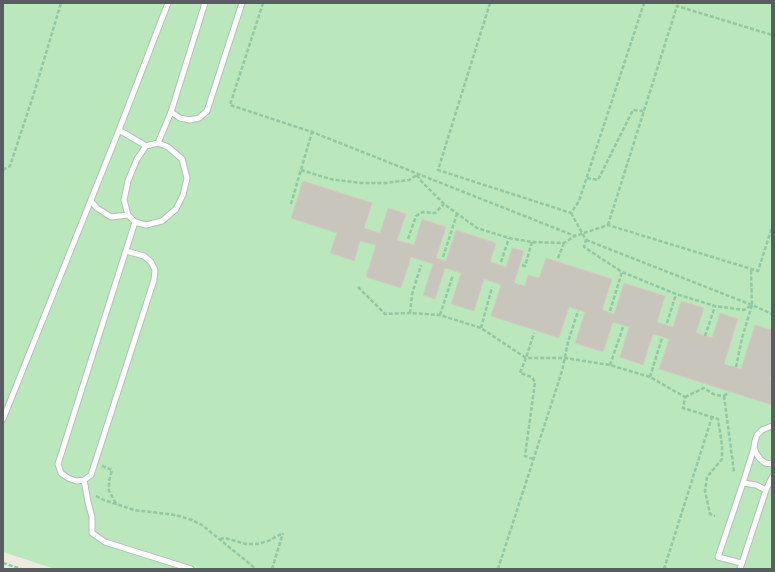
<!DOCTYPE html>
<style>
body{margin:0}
#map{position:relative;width:775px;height:572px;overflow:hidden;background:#edebe0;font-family:"Golos Text",sans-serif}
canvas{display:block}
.frame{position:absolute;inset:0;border:4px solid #595d62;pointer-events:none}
</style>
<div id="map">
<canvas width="775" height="572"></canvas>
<div class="frame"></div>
</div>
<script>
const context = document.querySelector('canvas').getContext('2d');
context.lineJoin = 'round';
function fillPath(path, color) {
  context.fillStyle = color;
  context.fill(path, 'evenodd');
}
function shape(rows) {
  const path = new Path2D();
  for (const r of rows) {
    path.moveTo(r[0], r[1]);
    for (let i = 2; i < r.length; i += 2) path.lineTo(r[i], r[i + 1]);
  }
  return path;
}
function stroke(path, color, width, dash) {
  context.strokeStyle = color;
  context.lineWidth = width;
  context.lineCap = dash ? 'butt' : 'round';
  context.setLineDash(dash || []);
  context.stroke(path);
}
const green = shape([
 [3,3,772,3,772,569,55,569,3,552]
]);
const building = shape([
 [303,181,372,203,364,228,380,233,388,208,406,214,397,240,414,245,422,219,446,227,436,258,446,261,456,230,496,243,490,262,506,267,512,248,524,251,514,283,525,286,528,275,539,278,546,258,612,279,602,310,614,314,624,283,665,296,657,322,673,327,681,301,704,308,696,333,712,338,720,313,738,319,724,364,741,369,755,325,772,330,772,374,770,379,772,379,772,405,659,369,669,339,653,334,643,365,620,357,629,327,613,322,603,352,575,343,585,312,569,307,559,338,491,316,501,285,484,279,474,311,451,304,461,273,445,268,435,299,423,295,433,264,411,257,401,288,366,277,376,245,360,241,354,261,330,253,337,233,291,218,303,181]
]);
const path = shape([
 [263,3,230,105,312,132,575,236],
 [490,3,438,170,571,213,579,201,644,3],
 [3,170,10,166,35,90,61,3],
 [301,170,330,179,362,183,385,183,409,180,417,175],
 [417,175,422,182,444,204,477,228,509,238,532,242,564,243,575,236,608,225,758,271,772,227],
 [587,178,598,180,633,110,643,111],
 [291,204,312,132],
 [571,213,586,240,584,247,622,272,676,294,715,306,744,310,752,305,751,270],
 [608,225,677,6,772,35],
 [408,239,416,216,423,212,435,213,444,204],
 [586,240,752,305],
 [443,257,457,214],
 [558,258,564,243],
 [501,262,509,238],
 [522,265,525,266,532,242],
 [358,287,385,314,410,313,440,315,481,328,526,358,534,333],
 [610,311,622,272],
 [410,313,412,294,421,265],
 [440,315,453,275],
 [667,323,676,294],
 [481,328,492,287],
 [705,336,715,306],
 [610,365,623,327],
 [736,367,742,338,752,305,772,314],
 [650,377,662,338],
 [724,396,734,472],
 [724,396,729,392],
 [685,397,704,388,715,395,724,396],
 [533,459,525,456,535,382,532,377,520,373,526,358,565,358,610,365,650,377,685,397,683,408,718,419,722,445,722,459,707,477,705,491,710,514,715,516],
 [102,466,112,470,109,481,109,491,117,505],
 [96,496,104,500,134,510,176,515,192,520,202,525,256,569],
 [220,539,225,538,246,544,257,544,268,541,283,533],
 [3,563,21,569],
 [272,569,283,533],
 [498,569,562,371,568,342,578,311],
 [664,569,712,417]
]);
const service = shape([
 [171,112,180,118,190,120,199,118,207,111,242,3],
 [119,130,146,146],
 [158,143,171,112,205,3],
 [91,201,97,208,111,217,128,215],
 [126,251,144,256,151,262,155,270,154,280,91,475,84,480,88,502,92,517,92,533,105,542,191,569],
 [3,419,119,130,168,3],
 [772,426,762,430,757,435,755,441,754,447,756,453,760,459,765,463,772,464],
 [84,480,76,481,68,478,61,473,58,464,135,222,146,225,162,221,176,209,183,195,187,178,182,159,168,147,158,143,146,146,137,159,128,181,124,200,128,215,135,222],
 [743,483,754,448],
 [766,490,772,477],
 [740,569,766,490,756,485,743,483,718,557,741,563]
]);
fillPath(green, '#bae7bc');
fillPath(building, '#c8c5bd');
stroke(building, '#d2cdbe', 1);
stroke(service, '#b8bbc0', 7);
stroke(path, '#93c8a4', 2.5, [4, 2]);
stroke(service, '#fff', 5);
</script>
